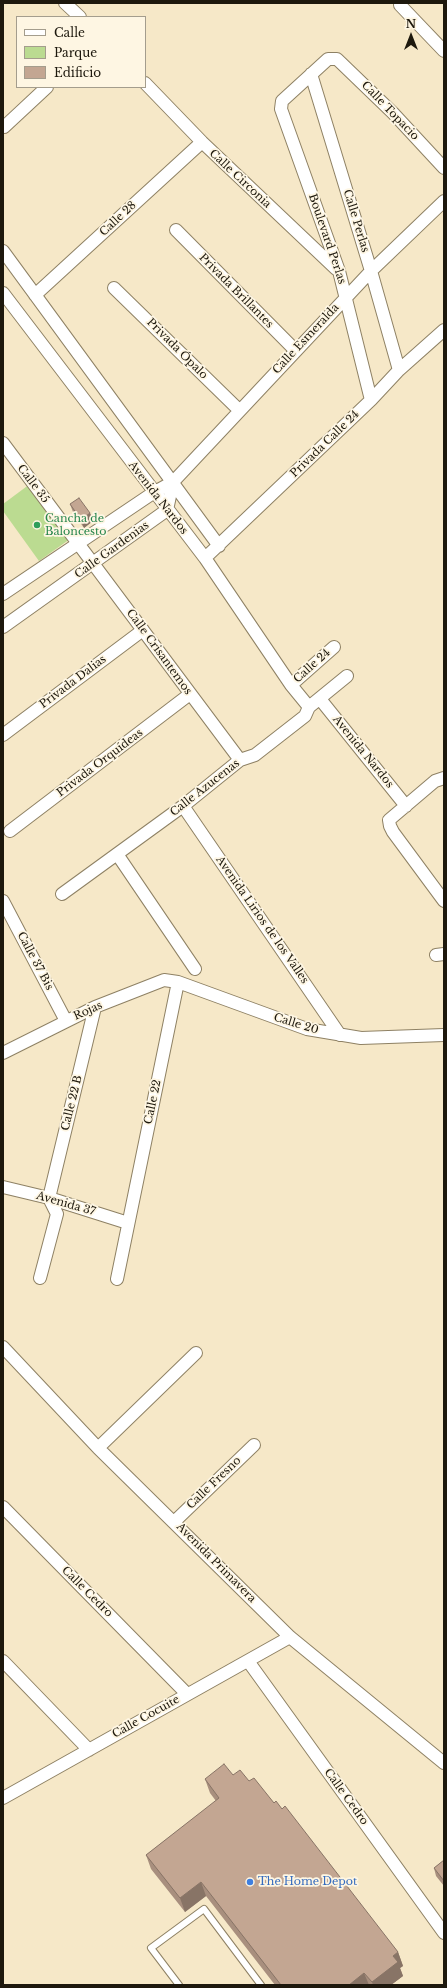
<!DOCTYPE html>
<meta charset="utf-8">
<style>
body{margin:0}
#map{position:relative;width:447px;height:1988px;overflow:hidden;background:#f6e8c8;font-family:"Libre Baskerville",serif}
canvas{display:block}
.frame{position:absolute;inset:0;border:4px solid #1d180d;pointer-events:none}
.legend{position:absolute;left:16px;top:16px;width:130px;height:72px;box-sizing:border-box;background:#fef6e3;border:1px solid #a49d8d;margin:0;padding:5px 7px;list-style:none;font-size:12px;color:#1d180d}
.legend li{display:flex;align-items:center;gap:8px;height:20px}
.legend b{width:20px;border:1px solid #a49d8d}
.north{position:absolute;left:391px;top:16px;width:40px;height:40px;-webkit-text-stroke:3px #fef6e3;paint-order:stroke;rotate:0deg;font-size:11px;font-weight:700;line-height:16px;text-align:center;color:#1d180d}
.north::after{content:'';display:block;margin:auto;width:14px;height:18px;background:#1d180d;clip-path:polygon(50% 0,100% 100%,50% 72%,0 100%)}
</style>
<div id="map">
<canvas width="447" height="1988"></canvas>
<div class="frame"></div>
<ul class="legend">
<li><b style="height:5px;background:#fff"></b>Calle</li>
<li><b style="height:11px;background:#bbdb91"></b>Parque</li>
<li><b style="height:11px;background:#c3a692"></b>Edificio</li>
</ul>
<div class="north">N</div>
</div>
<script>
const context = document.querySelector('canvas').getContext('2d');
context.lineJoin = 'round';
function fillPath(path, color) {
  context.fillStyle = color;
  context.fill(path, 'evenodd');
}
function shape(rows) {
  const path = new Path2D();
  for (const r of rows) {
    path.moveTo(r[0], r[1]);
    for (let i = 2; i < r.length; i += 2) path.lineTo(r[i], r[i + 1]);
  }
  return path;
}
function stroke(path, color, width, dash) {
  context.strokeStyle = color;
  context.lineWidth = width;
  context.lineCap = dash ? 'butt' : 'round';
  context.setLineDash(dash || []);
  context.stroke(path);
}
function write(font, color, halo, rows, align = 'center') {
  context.font = font + ' "Libre Baskerville",serif';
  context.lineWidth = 3.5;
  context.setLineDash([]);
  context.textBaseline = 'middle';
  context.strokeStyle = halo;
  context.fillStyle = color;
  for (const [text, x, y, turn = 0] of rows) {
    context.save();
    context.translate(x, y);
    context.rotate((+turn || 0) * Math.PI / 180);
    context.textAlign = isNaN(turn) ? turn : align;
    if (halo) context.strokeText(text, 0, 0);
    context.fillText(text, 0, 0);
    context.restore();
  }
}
const green = shape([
 [30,484,70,539,39,561,3,511,3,504]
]);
const service = shape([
 [179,1985,151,1948,204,1909,261,1985]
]);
const minor = shape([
 [65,3,80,17],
 [400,5,444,51],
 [311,74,371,271,399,370],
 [145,83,202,142,336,269],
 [4,127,47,87],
 [176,230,296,351],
 [3,251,219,546],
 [114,288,239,410],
 [3,293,205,558,291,685,309,707],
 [35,295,202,142],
 [371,400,339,271,281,109,282,101,328,59,337,59,393,113,444,168],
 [3,443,240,760],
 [205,558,371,400,399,370,444,330],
 [3,594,153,493,173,482,371,271,444,201],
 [3,627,167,510,173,482],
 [291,685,334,647],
 [320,699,406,806],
 [3,735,143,630],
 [444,778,435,781,389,820,390,826,393,832,444,901],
 [183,806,340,1035],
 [10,831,190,694],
 [117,854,195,969],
 [62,894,183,806,240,760,255,755,305,716,309,707,347,676],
 [3,901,66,1021],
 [436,955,444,954],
 [3,1053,95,1007,164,980,178,982,307,1029,361,1038,444,1035],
 [3,1187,49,1198,128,1223],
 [40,1278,57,1214,49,1198,95,1007],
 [117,1279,178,982],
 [3,1347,98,1448,290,1637,444,1763],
 [98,1448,196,1353],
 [3,1507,187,1694],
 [174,1522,254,1445],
 [3,1661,89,1750],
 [248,1661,444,1933],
 [3,1798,290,1637]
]);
const wall = shape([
 [70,504,90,513,93,521,84,528,73,512],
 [233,1775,249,1781,274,1803,398,1952,403,1966,400,1968,403,1976,391,1985,275,1985,206,1896,185,1912,151,1869,146,1855,216,1801,210,1793,205,1779],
 [444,1860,444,1886,436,1876,434,1868]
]);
const shadedWall = shape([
 [90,513,93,521,84,528,81,520],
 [201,1882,206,1896,185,1912,180,1898],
 [398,1952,403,1966,400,1968,403,1976,391,1985,373,1985,372,1982,393,1956],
 [364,1973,369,1985,349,1985]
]);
const building = shape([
 [79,498,90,513,81,520,70,504,79,498],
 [224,1764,233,1775,240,1770,249,1781,254,1778,274,1803,276,1801,282,1809,285,1806,398,1952,393,1956,398,1962,372,1982,364,1973,349,1985,281,1985,201,1882,180,1898,146,1855,219,1798,205,1779,224,1764],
 [444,1860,444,1881,434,1868,444,1860]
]);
const markers = [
 [37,525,4,"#2e9e5b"],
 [250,1882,4,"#3f7fe0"]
];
const streetNames = [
 ["Calle Topacio",390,111,46],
 ["Calle Circonia",240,179,43],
 ["Calle 28",118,219,-43],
 ["Calle Perlas",356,221,73],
 ["Boulevard Perlas",327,239,71],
 ["Privada Brillantes",236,291,45],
 ["Calle Esmeralda",306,339,-47],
 ["Privada Ópalo",177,349,45],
 ["Privada Calle 24",325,444,-44],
 ["Calle 35",33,484,53],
 ["Avenida Nardos",158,498,52],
 ["Calle Gardenias",112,550,-36],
 ["Calle Crisantemos",159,652,54],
 ["Calle 24",312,666,-42],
 ["Privada Dalias",73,682,-37],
 ["Avenida Nardos",363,752,51],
 ["Privada Orquídeas",100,763,-37],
 ["Calle Azucenas",205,788,-38],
 ["Avenida Lirios de los Valles",262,920,55],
 ["Calle 37 Bis",35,961,62],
 ["Rojas",88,1011,-24],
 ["Calle 20",296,1024,17],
 ["Calle 22",153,1102,-78],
 ["Calle 22 B",72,1103,-76],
 ["Avenida 37",66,1204,16],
 ["Calle Fresno",214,1483,-44],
 ["Avenida Primavera",216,1563,45],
 ["Calle Cedro",87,1592,45],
 ["Calle Cocuite",146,1717,-29],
 ["Calle Cedro",346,1797,54]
];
const leisureNames = [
 ["Cancha de",45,519],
 ["Baloncesto",45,532]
];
const shopNames = [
 ["The Home Depot",258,1882]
];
fillPath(green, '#bbdb91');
stroke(service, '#8e8164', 8);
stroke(minor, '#8e8164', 14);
stroke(service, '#fff', 6);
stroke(minor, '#fff', 12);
fillPath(wall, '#a88f7e');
fillPath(shadedWall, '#887466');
fillPath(building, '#c3a692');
stroke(building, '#887466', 1);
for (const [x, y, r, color] of markers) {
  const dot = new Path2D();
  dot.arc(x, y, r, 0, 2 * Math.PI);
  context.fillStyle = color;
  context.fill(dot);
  stroke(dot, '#fef6e3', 1.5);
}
write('11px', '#1d180d', '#fef6e3', streetNames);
write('11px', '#27864d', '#fef6e3', leisureNames, 'left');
write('11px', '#366cbe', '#fef6e3', shopNames, 'left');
</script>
